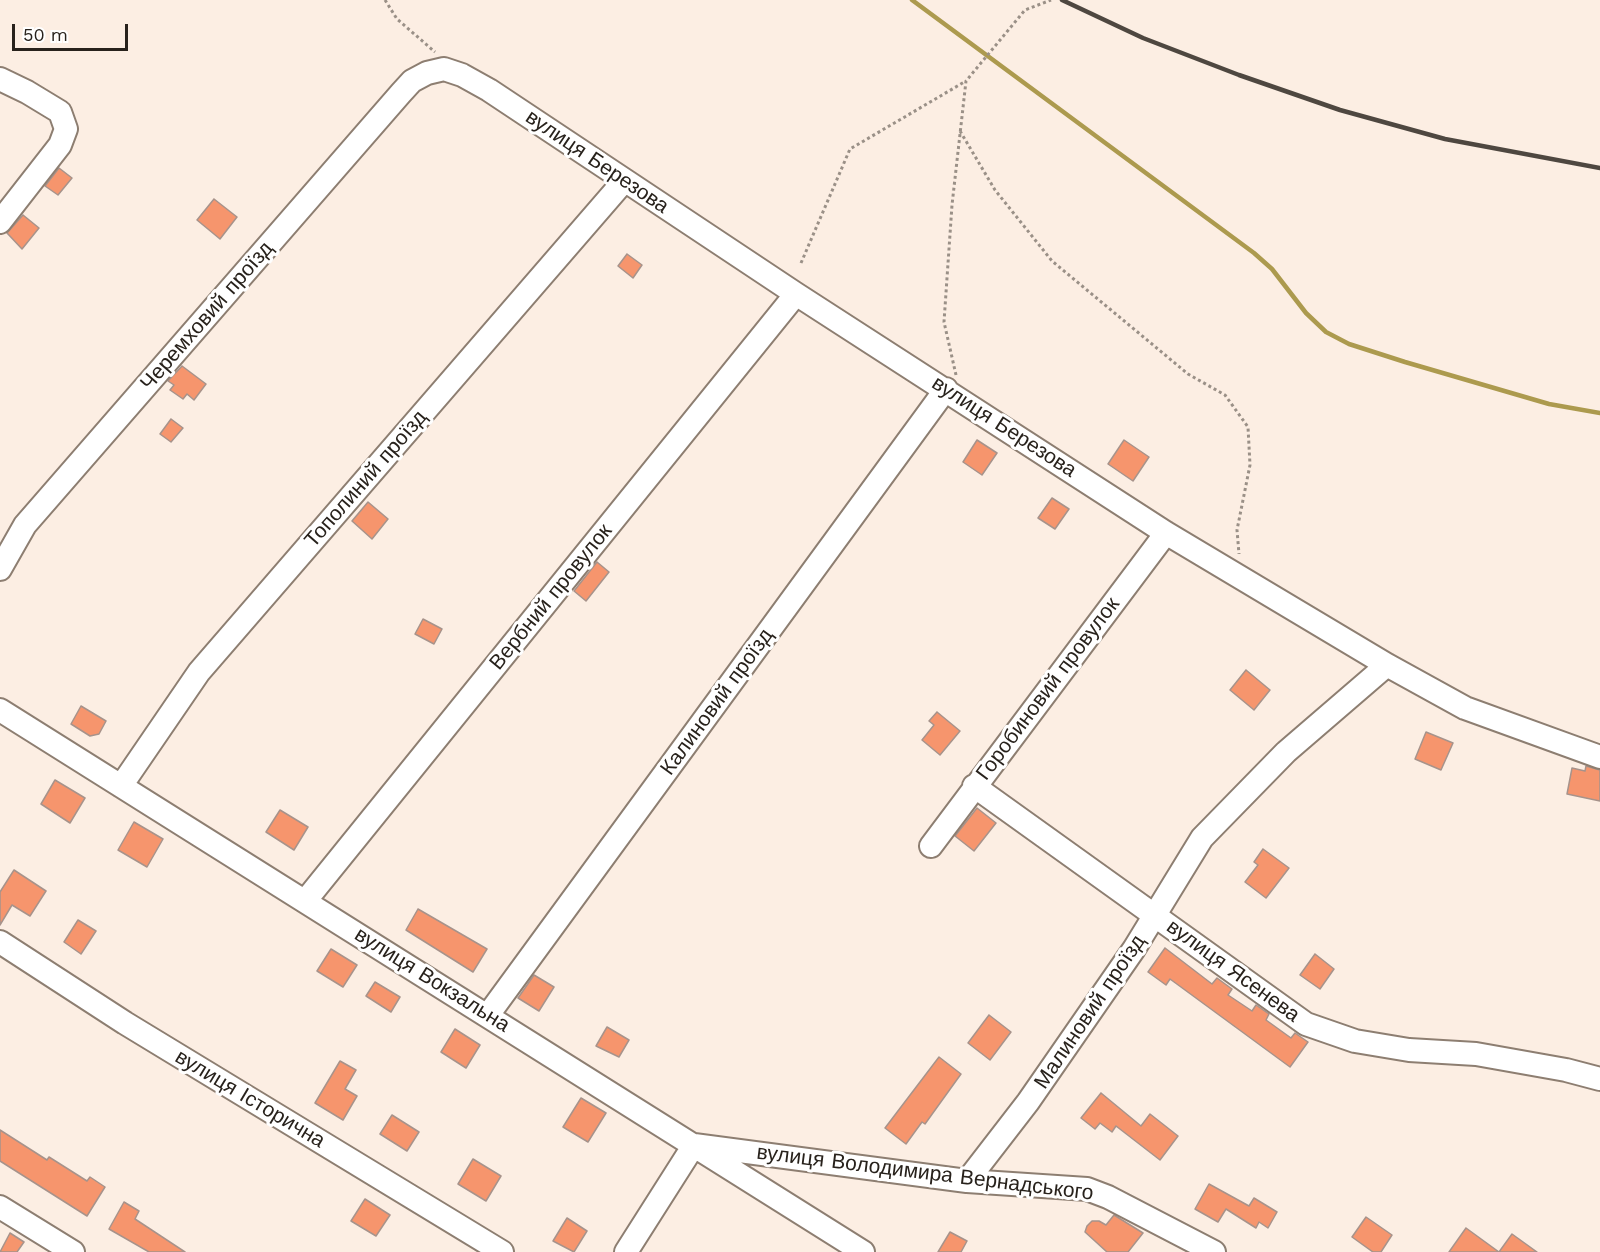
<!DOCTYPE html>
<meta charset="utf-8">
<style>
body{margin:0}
#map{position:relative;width:1600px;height:1252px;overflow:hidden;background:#fceee3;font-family:"Work Sans",sans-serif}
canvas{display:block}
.scale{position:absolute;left:12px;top:24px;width:116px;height:27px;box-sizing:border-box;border:3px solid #28221c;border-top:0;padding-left:8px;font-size:18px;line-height:21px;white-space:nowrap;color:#28221c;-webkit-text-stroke:4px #fff;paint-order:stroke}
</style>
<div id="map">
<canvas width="1600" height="1252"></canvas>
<div class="scale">50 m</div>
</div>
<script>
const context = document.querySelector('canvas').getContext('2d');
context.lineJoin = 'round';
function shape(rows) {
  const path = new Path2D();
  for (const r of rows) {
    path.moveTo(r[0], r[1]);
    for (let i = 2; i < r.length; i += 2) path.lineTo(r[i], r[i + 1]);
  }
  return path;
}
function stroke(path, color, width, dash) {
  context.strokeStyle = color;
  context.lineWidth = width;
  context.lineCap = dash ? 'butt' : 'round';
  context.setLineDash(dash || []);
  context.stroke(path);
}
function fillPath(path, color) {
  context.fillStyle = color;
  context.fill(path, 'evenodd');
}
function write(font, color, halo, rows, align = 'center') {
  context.font = font + ' "Work Sans",sans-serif';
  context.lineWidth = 6;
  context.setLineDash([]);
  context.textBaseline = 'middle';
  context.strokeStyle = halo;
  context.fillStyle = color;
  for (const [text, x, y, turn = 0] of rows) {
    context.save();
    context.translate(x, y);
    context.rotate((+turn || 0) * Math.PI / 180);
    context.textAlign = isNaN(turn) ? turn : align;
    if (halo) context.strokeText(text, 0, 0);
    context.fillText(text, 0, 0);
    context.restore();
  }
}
const stream = shape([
 [912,0,1254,253,1272,269,1306,313,1326,332,1349,344,1405,362,1549,404,1600,413]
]);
const building = shape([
 [59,168,72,178,58,195,45,186,59,168],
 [214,199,237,217,220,239,197,220,214,199],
 [23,215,39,228,22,249,7,233,23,215],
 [627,254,642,265,633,278,618,266,627,254],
 [182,366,206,384,194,400,187,394,183,399,170,390,174,385,168,381,182,366],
 [171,419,183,428,171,442,160,434,171,419],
 [977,440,997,453,982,475,963,462,977,440],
 [1124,440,1149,457,1133,481,1108,464,1124,440],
 [1052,498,1069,509,1055,529,1038,518,1052,498],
 [368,502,388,519,372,539,352,521,368,502],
 [597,562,609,572,586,601,574,591,597,562],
 [423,619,442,629,434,644,415,634,423,619],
 [1246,670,1270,690,1254,710,1230,690,1246,670],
 [81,706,106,721,99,734,90,736,71,724,81,706],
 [937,712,960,731,940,755,922,740,934,725,929,721,937,712],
 [1426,732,1453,743,1441,770,1415,759,1426,732],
 [1586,766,1600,770,1600,801,1567,794,1572,768,1585,771,1586,766],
 [55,780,85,798,70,823,41,804,55,780],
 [977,808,996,823,974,851,955,836,977,808],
 [280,810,308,827,294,850,266,832,280,810],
 [134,822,163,839,147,867,118,850,134,822],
 [1263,849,1289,868,1266,898,1245,882,1258,865,1254,862,1263,849],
 [14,870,46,891,30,916,12,905,0,925,0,892,14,870],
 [418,909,487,949,473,972,406,930,418,909],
 [78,920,96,931,81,954,64,942,78,920],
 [1165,948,1212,984,1217,978,1232,989,1228,995,1252,1011,1256,1005,1269,1014,1266,1020,1291,1038,1295,1033,1308,1042,1290,1067,1170,979,1166,985,1148,972,1165,948],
 [331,949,357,965,343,987,317,971,331,949],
 [1315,954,1334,969,1320,989,1300,975,1315,954],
 [534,975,554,987,539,1011,518,998,534,975],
 [375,982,400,997,391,1012,366,996,375,982],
 [989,1015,1011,1032,990,1060,968,1043,989,1015],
 [607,1027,629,1040,619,1057,596,1046,607,1027],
 [455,1029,480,1045,466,1068,441,1052,455,1029],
 [939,1057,961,1074,925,1124,922,1122,906,1144,885,1128,939,1057],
 [340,1061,356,1070,345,1089,357,1096,343,1120,315,1103,340,1061],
 [1101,1093,1141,1126,1150,1114,1178,1136,1160,1160,1116,1126,1112,1132,1100,1123,1095,1129,1081,1118,1101,1093],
 [581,1098,606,1113,588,1142,563,1127,581,1098],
 [392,1115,419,1132,407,1151,380,1134,392,1115],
 [0,1130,47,1160,49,1157,87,1181,90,1177,105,1187,87,1216,0,1161,0,1130],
 [473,1159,501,1176,486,1201,458,1184,473,1159],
 [1209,1184,1249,1206,1254,1198,1277,1212,1268,1228,1259,1222,1256,1228,1226,1209,1218,1222,1195,1209,1209,1184],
 [365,1199,390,1215,376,1236,351,1221,365,1199],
 [124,1202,139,1211,135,1219,185,1252,149,1252,109,1229,124,1202],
 [1114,1215,1143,1233,1128,1252,1107,1252,1085,1232,1087,1226,1092,1221,1099,1221,1106,1225,1114,1215],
 [1366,1217,1392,1235,1381,1252,1373,1252,1352,1237,1366,1217],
 [567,1218,587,1231,574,1252,553,1241,567,1218],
 [1466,1228,1499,1252,1512,1234,1537,1252,1449,1252,1466,1228],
 [950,1232,967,1241,961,1252,938,1252,950,1232],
 [10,1233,24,1242,17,1252,0,1252,10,1233]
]);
const path = shape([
 [385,0,397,19,435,52],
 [960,131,995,190,1052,261,1188,374,1225,395,1248,427,1250,465,1237,530,1239,554],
 [801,263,850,149,966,81],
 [956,375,944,322,952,205,966,81,1025,10,1051,0]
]);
const minor = shape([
 [0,79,27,92,60,112,66,129,60,145,0,222],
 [0,569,25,525,401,93,412,81,427,73,444,69,462,75,489,90,796,294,1166,533,1387,665,1465,708,1600,757],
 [0,710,863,1252],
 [121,786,199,672,624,181],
 [974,786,1306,1024,1355,1041,1409,1050,1476,1054,1566,1070,1600,1079],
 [931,846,1166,533],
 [306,900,796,294],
 [0,942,125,1023,502,1252],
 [488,1015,946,389],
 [967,1181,1028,1102,1134,949,1202,838,1286,752,1387,665],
 [0,1207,73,1252],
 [626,1252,694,1145,967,1181,1087,1189,1108,1197,1214,1252]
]);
const rail = shape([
 [1062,0,1143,38,1239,75,1340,110,1445,139,1600,168]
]);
const streetNames = [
 ["вулиця Березова",597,162,34],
 ["Черемховий проїзд",207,316,-49],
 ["вулиця Березова",1004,427,33],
 ["Тополиний проїзд",366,479,-49],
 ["Вербний провулок",551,597,-51],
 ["Горобиновий провулок",1048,689,-53],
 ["Калиновий проїзд",717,702,-54],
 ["вулиця Ясенева",1233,971,36],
 ["вулиця Вокзальна",432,980,32],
 ["Малиновий проїзд",1090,1012,-56],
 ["вулиця Історична",250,1099,31],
 ["вулиця Володимира Вернадського",925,1173,7]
];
stroke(stream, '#ac9a4e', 4.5);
fillPath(building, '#f6956d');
stroke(building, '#a7938b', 1.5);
stroke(minor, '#8d7e71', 26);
stroke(path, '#9a9087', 3, [3, 3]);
stroke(minor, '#fff', 22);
stroke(rail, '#4e4740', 4.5);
write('21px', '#28221c', '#fff', streetNames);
</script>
